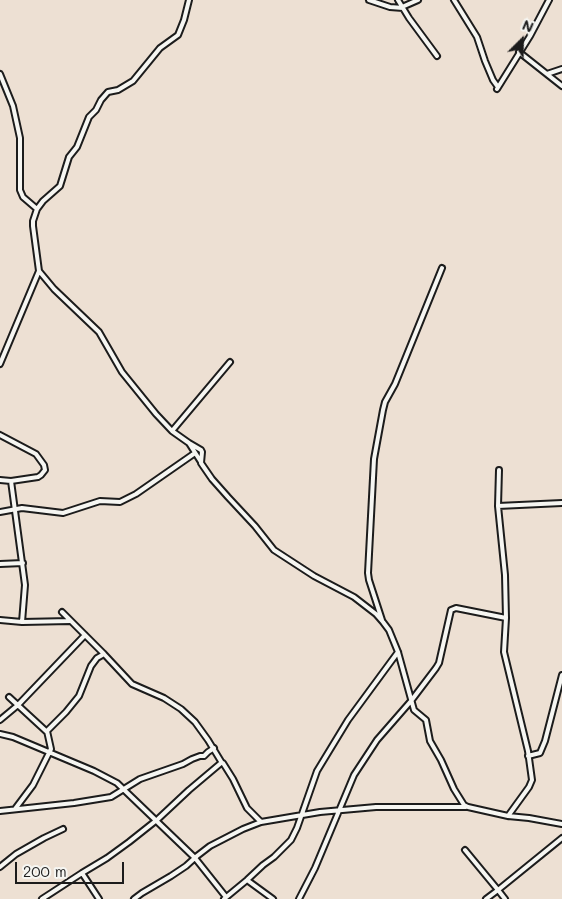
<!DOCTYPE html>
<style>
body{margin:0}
#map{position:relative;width:562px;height:899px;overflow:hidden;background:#ede0d3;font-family:Mali,sans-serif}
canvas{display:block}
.north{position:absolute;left:497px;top:15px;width:50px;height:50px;-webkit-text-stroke:4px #f6f6f2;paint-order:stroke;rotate:23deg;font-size:14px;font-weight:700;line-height:20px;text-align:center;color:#1c1c1c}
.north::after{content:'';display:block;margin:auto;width:18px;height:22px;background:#1c1c1c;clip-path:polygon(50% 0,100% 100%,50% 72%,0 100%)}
.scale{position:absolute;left:15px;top:862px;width:109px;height:22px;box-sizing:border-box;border:2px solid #1c1c1c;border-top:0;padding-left:6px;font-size:15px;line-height:18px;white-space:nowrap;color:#1c1c1c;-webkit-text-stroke:4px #f6f6f2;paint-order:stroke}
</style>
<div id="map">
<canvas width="562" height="899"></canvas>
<div class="north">N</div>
<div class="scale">200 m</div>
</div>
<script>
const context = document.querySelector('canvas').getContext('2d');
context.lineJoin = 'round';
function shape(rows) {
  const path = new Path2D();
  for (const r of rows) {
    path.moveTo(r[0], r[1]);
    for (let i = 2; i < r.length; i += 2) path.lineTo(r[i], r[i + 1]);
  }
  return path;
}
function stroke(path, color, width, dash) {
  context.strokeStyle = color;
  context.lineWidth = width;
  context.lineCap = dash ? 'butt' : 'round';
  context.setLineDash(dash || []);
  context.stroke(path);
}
const street = shape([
 [369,0,390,7,403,8],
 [398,0,409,18,437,56],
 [454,0,477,37,485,61,493,80,498,87],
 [402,7,418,0],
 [519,52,562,86],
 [0,74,13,106,20,138,20,190,23,197,37,209],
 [547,74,562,69],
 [497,89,530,36,549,0],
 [39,271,54,289,99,332,122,372,156,414,172,431,189,443,201,450,202,452,201,463,212,479,228,497,255,526,274,550,314,576,354,597,376,614,383,622,389,630,398,652,414,710,426,720,430,741,441,760,454,789,464,805,468,807,508,816,529,818,562,824],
 [0,364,39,271,33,226,33,221,37,209,43,201,60,186,69,157,77,147,89,117,96,110,101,100,108,92,118,90,133,81,160,48,178,35,184,20,189,0],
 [172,431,230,362],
 [0,435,36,454,44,465,45,470,41,475,38,477,11,481,0,480],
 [189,443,201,462],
 [499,470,498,506,505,575,506,618,504,652,528,751,532,780,529,787,508,816],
 [11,481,25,585,22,622],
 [498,506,562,503],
 [0,512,22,508,63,513,100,501,120,502,136,494,195,453],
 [0,564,23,563],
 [62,612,104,654,132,684,164,698,181,709,195,722,208,740,222,763],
 [0,620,22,622,70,621],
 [382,620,369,580,368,573,374,459,383,410,385,402,395,384,442,268],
 [9,697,47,732],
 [0,720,18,705,85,635],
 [0,734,13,737,94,771,117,783,195,858,226,897],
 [528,756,540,753,545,741,562,675],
 [15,809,33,785,51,749,47,731,66,712,79,696,91,666,97,658,104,654],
 [0,811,74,803,111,797,140,779,183,764,192,759,200,756,204,756,208,752,214,748],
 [465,850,498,890,505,899],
 [0,867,16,854,44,838,63,829],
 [82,873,107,858,129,842,158,819,189,790,221,763,223,763,233,779,247,808,261,822],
 [247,880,273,899],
 [42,899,82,873,99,899],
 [134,899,142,893,171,876,186,866,197,856,210,846,243,829,261,822,320,812,376,807,466,807],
 [224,899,247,880,263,865,274,857,291,840,297,828,317,771,348,720,398,652],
 [299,899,315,868,354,775,377,740,411,701,436,668,439,663,451,610,456,608,506,618],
 [486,899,498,890,562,838]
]);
stroke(street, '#1c1c1c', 8);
stroke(street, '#f6f6f2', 4);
</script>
